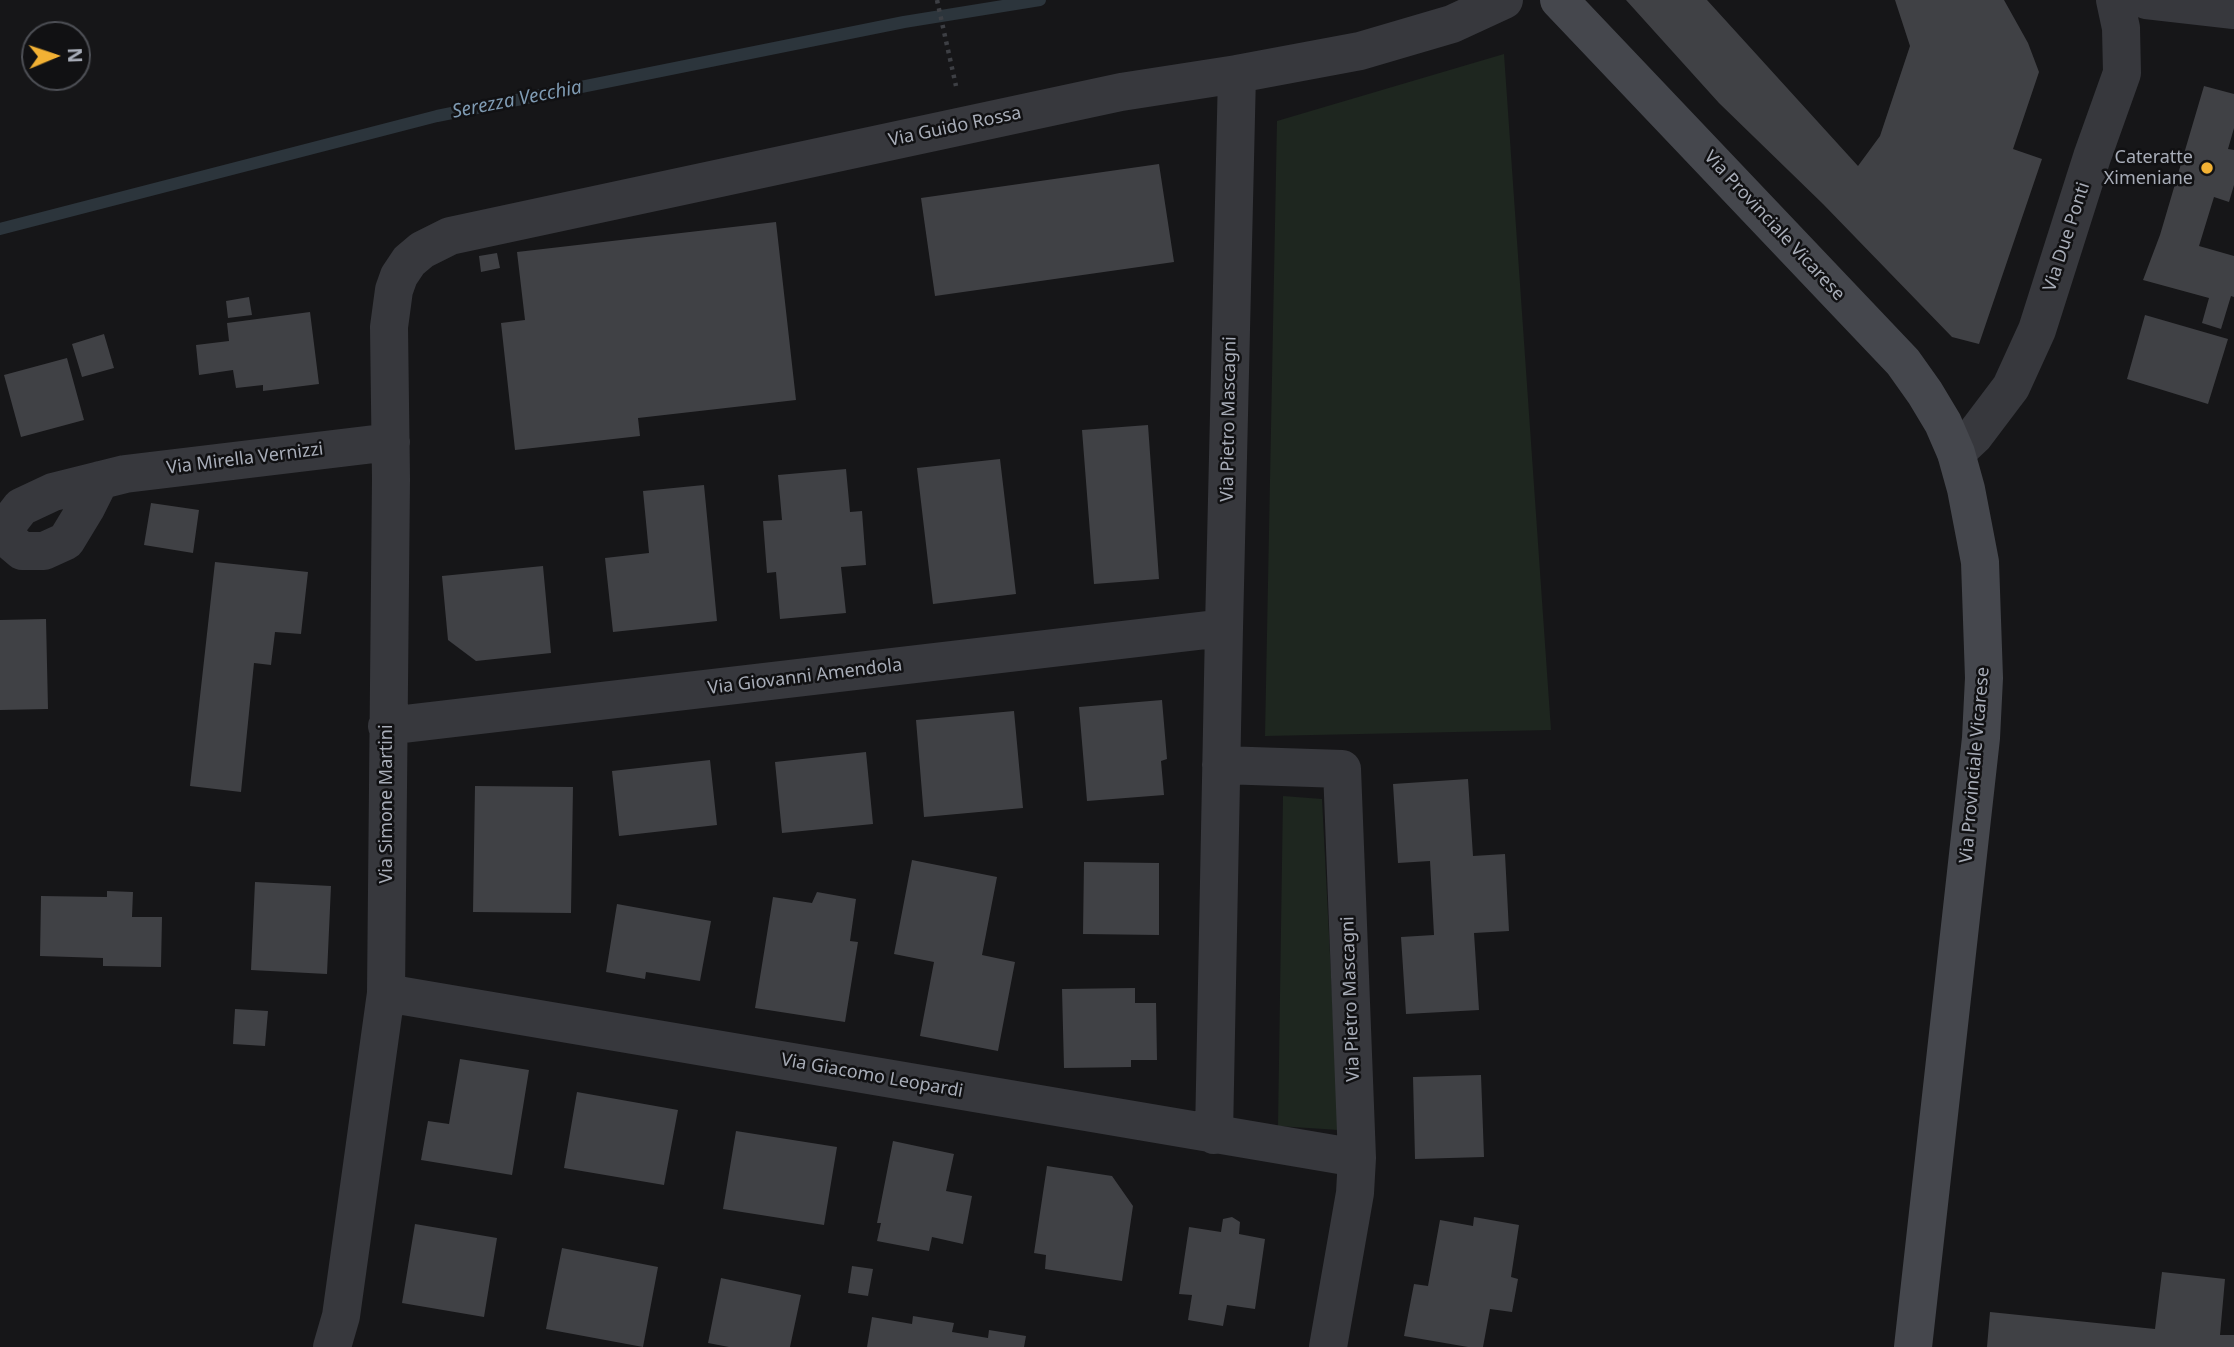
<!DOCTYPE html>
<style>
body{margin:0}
#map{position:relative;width:2234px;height:1347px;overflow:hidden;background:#161618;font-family:"Noto Sans",sans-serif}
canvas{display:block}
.north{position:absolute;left:21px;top:21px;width:70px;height:70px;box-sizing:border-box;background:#111113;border:2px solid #4d4f55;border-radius:50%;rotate:88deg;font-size:19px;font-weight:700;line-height:28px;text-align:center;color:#a8adb8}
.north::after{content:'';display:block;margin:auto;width:24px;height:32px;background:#f2b134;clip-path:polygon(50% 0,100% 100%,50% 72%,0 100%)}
</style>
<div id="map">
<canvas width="2234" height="1347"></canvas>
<div class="north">N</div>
</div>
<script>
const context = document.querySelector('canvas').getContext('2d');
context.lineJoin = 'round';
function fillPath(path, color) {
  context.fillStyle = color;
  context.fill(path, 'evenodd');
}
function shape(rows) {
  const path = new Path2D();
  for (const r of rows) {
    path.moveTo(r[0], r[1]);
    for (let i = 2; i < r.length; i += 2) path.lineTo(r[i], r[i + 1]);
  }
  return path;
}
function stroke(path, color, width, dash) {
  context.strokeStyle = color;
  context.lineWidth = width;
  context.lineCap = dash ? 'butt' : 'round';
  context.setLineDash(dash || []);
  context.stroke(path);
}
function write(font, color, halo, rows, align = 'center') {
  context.font = font + ' "Noto Sans",sans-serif';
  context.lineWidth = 5;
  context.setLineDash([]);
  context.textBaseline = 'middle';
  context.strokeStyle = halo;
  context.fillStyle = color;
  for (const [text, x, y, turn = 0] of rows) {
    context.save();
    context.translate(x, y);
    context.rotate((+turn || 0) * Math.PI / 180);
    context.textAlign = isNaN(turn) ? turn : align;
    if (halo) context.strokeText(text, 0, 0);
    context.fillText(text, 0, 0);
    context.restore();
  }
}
const green = shape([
 [1504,54,1551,730,1265,736,1277,121],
 [1283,796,1322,799,1339,1130,1278,1126]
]);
const stream = shape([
 [0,229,437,116,904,22,1040,0]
]);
const building = shape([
 [1626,0,1707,0,1858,166,1880,136,1910,46,1895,0,2004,0,2028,43,2039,72,2013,149,2042,159,1979,344,1952,337,1823,204,1719,103],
 [2204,86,2234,94,2234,128,2228,149,2234,150,2234,185,2229,202,2214,197,2199,246,2234,256,2234,297,2231,296,2221,329,2202,323,2209,298,2143,280,2160,235],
 [1159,164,1174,262,935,296,921,198],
 [776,222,796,400,638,418,640,436,515,450,501,323,525,320,517,252],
 [497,253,500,268,481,272,479,256],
 [249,297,252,315,228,318,226,301],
 [310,312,319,384,263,391,263,385,236,388,233,370,199,375,196,345,229,341,227,323],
 [2145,315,2228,339,2208,404,2127,379],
 [104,334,114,368,82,377,72,344],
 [67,358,84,420,21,437,4,375],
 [1148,425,1159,579,1094,584,1082,430],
 [1000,459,1016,594,933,604,917,468],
 [846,469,850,512,862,511,866,565,841,567,846,613,780,619,776,572,767,573,763,521,782,520,778,475],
 [704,485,717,621,613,632,605,558,649,553,643,491],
 [151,503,199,510,193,553,144,545],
 [215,562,308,572,301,634,275,632,271,665,254,663,241,792,190,786],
 [543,566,551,653,476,661,448,640,442,576],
 [46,619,48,709,0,710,0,620],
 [1162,700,1167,759,1161,761,1164,795,1087,801,1079,707],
 [1014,711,1023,808,924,817,916,720],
 [866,752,873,824,782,833,775,762],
 [710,760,717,825,619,836,612,771],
 [1468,779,1473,856,1505,854,1509,931,1474,933,1479,1010,1406,1014,1401,937,1434,935,1430,861,1398,863,1393,784],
 [475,786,573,787,571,913,473,912],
 [912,860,997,877,982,955,1015,962,998,1051,920,1036,934,962,894,954],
 [1084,862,1159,863,1159,935,1083,934],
 [255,882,331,886,327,974,251,970],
 [107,891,133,892,132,917,162,917,161,967,103,966,103,958,40,956,41,896,107,897],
 [817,892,856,899,850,941,858,942,845,1022,755,1008,773,897,812,903],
 [617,904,711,921,700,981,646,972,645,979,606,972],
 [1135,988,1135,1003,1156,1003,1157,1060,1131,1060,1131,1067,1064,1068,1062,989],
 [235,1009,268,1011,265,1046,233,1044],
 [460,1059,529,1070,512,1175,421,1160,428,1121,449,1124],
 [1481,1075,1484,1157,1415,1159,1413,1077],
 [577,1092,678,1110,664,1185,564,1168],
 [736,1131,837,1147,824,1225,723,1209],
 [893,1141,954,1154,946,1191,972,1196,963,1244,932,1237,929,1251,877,1241,881,1223,877,1223],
 [1047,1166,1112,1176,1133,1206,1122,1281,1045,1269,1046,1255,1034,1253],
 [1232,1217,1240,1222,1239,1234,1265,1239,1255,1309,1227,1305,1223,1326,1188,1320,1192,1295,1179,1294,1189,1227,1221,1232,1223,1219],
 [1474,1217,1519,1225,1511,1277,1518,1279,1512,1312,1490,1309,1483,1347,1468,1347,1404,1336,1414,1284,1428,1286,1440,1220,1473,1226],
 [415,1224,497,1238,484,1317,402,1303],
 [562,1248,658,1267,643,1347,546,1329],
 [852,1266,873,1269,868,1296,848,1293],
 [2162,1272,2225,1279,2220,1335,2234,1335,2234,1347,1987,1347,1990,1312,2155,1329],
 [721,1278,801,1295,790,1347,729,1347,708,1343],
 [913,1316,954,1323,952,1332,988,1338,989,1330,1026,1336,1024,1347,867,1347,872,1317,912,1324]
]);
const path = shape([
 [937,0,956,86]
]);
const street = shape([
 [2146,0,2234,10],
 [1956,453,1974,436,2011,387,2037,330,2092,157,2122,73,2121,28,2115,0],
 [100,480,86,508,66,541,44,551,22,551,9,540,7,525,21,507,53,492,125,474,391,442],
 [387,726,1224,628],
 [1221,765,1342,769,1357,1158,1355,1193,1328,1347],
 [386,993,1357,1158],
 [1214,1135,1224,628,1237,74],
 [332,1347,341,1316,386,993,391,479,389,327,394,290,399,276,409,261,422,250,450,236,1121,92,1237,74,1360,51,1452,24,1504,0]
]);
const secondary = shape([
 [1559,0,1903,362,1925,393,1943,423,1956,453,1966,489,1980,562,1984,678,1981,738,1913,1347]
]);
const markers = [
 [2207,168,7,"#f2b134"]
];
const streetNames = [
 ["Via Guido Rossa",955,127,-12],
 ["Via Provinciale Vicarese",1774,226,47],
 ["Via Due Ponti",2067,237,-72],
 ["Via Pietro Mascagni",1229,419,-89],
 ["Via Mirella Vernizzi",245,459,-7],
 ["Via Giovanni Amendola",805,677,-7],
 ["Via Provinciale Vicarese",1975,765,-85],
 ["Via Simone Martini",387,804,-90],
 ["Via Pietro Mascagni",1351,999,-92],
 ["Via Giacomo Leopardi",872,1076,10]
];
const poiNames = [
 ["Cateratte",2193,158],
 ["Ximeniane",2193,179]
];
const waterNames = [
 ["Serezza Vecchia",517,100,-11]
];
fillPath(green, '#1e261f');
stroke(stream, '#2c353c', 12);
fillPath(building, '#404145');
stroke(path, '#3d3f44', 4.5, [3.5, 5]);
stroke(street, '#37383d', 38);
stroke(secondary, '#45474d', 38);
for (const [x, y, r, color] of markers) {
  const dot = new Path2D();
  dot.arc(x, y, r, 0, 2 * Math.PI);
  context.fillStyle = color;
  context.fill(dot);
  stroke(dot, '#111113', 2.5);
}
write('18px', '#a8adb8', '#111113', streetNames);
write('18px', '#a8adb8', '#111113', poiNames, 'right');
write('italic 19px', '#7f9bb3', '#111113', waterNames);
</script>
